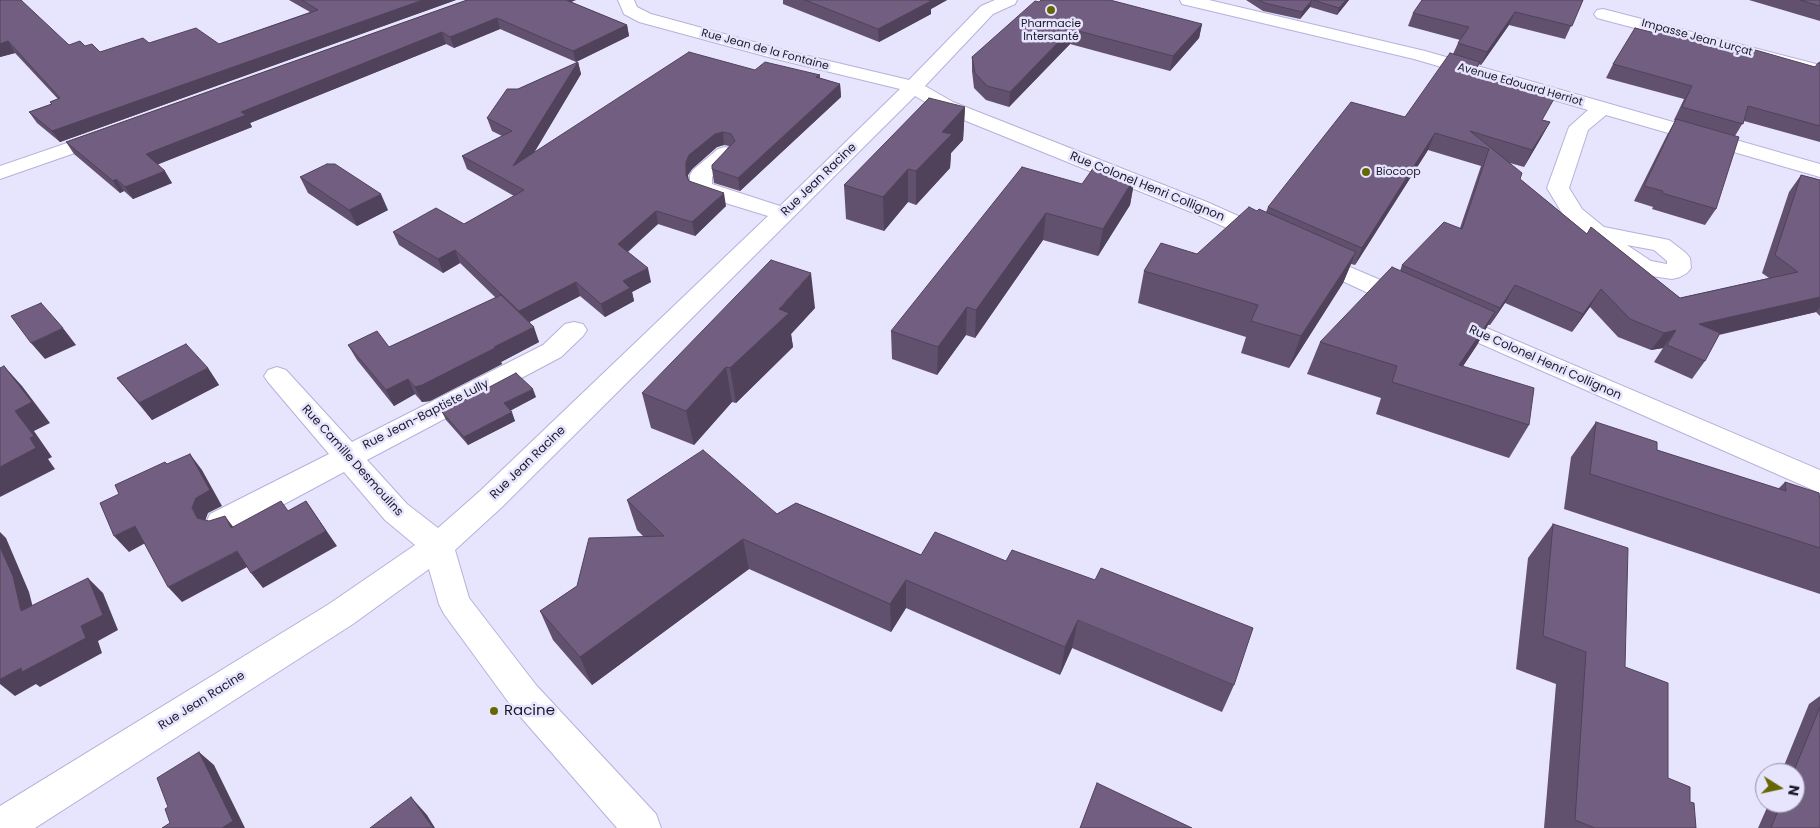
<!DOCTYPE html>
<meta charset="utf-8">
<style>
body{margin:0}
#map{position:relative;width:1820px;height:828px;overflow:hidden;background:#e7e4fe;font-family:Poppins,sans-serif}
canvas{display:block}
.north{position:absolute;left:1755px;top:763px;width:50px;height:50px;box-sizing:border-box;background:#e7e4fe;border:1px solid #9593a8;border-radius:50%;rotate:100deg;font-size:14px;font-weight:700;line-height:20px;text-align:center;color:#1b1928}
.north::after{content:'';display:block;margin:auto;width:18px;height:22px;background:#666703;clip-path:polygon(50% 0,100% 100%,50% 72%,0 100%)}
</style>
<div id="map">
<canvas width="1820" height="828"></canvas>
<div class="north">N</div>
</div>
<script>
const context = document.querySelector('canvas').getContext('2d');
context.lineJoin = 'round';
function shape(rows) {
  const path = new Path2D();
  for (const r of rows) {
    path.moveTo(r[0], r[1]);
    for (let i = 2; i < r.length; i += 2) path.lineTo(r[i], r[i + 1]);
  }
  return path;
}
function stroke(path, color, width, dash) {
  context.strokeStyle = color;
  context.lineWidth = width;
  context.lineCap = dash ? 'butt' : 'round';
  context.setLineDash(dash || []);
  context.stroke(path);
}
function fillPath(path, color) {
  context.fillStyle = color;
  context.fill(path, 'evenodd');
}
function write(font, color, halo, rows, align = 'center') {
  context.font = font + ' Poppins,sans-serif';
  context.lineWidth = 5;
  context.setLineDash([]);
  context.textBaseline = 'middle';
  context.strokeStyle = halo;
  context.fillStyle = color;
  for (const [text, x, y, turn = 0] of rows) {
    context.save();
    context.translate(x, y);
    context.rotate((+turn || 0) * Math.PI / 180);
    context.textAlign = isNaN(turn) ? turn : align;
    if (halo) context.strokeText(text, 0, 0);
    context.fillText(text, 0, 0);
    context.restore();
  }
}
const street = shape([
 [618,0,634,0,637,7,651,14,783,50,909,80,981,6,995,0,1017,0,1015,4,993,14,925,86,953,102,1207,202,1274,232,1277,237,1274,242,1266,244,1258,242,1191,212,939,110,915,96,502,507,455,550,469,598,536,685,656,814,661,828,617,828,512,707,444,614,439,604,429,569,353,624,35,828,0,828,0,806,329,604,415,545,385,520,344,472,232,532,221,535,210,532,206,523,210,514,329,454,268,382,264,376,268,370,277,367,286,370,352,442,543,345,565,324,574,322,583,324,587,330,583,336,561,357,367,460,407,504,438,528,480,491,768,216,693,193,690,188,690,175,693,170,718,149,725,147,732,149,735,153,712,177,712,184,780,206,900,89,772,58,639,22,624,14,618,0],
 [1180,0,1209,0,1425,51,1820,164,1820,177,1606,115,1588,130,1569,188,1582,209,1604,227,1669,240,1686,253,1690,258,1691,268,1687,273,1680,277,1672,279,1652,276,1635,271,1612,256,1565,218,1547,188,1569,127,1588,110,1414,59,1182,4,1180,0],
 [1627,245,1654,250,1667,261,1667,264,1651,261,1627,245],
 [1603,9,1820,65,1820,77,1597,18,1594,14,1597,10,1603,9],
 [105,130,112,132,115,136,112,140,0,179,0,166,105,130],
 [1312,251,1416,295,1419,301,1416,307,1407,309,1398,307,1304,263,1300,258,1304,253,1312,251],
 [1449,312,1820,470,1820,493,1440,326,1436,320,1440,314,1449,312]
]);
const wall = shape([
 [0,0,69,45,85,46,100,52,149,43,219,44,310,12,289,0,456,0,60,142,37,123,29,112,51,104,50,102,58,99,15,53,0,57],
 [467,0,571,2,627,25,629,36,576,62,500,29,454,48,446,44,250,123,252,127,158,164,172,183,133,199,124,191,120,193,74,154,66,142],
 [783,0,947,0,931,9,931,14,879,42,783,4],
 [1246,0,1349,0,1337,15,1310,7,1300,19,1263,11],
 [1583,0,1565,39,1509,25,1481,65,1478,64,1474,75,1543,120,1550,122,1541,138,1524,167,1510,163,1520,179,1587,234,1591,227,1680,298,1769,278,1762,273,1789,192,1801,175,1820,180,1820,316,1816,312,1719,335,1705,361,1692,379,1654,362,1663,348,1651,350,1618,337,1590,307,1572,332,1505,303,1490,325,1488,325,1477,345,1463,366,1529,425,1509,458,1376,414,1381,398,1307,374,1320,342,1400,271,1402,265,1460,228,1481,166,1428,150,1355,265,1351,264,1343,283,1289,368,1241,353,1246,337,1138,303,1144,271,1197,254,1257,211,1266,212,1268,207,1405,117,1453,54,1458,43,1460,40,1408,26,1413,13],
 [1749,0,1820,0,1820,21],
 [1039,2,1202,24,1199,38,1170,71,1070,44,1009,107,986,100,974,88,972,71,972,57],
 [1733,51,1815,67,1820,61,1820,142,1744,121,1735,136,1716,209,1705,225,1652,209,1653,207,1634,201,1667,135,1675,121,1674,120,1684,99,1606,78,1613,64],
 [578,62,581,74,534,153,755,70,820,75,820,78,840,84,841,97,740,191,714,183,712,169,729,146,724,145,717,147,692,169,688,175,689,181,726,206,695,236,658,224,628,252,651,282,632,292,634,301,605,317,580,296,529,322,539,342,501,362,502,364,430,401,422,402,415,394,394,406,357,360,348,345,389,347,496,298,460,263,443,273,399,245,393,232,464,224,514,196,467,169,462,156,502,136,492,131,487,118,518,89],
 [965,107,963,140,951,153,950,168,916,205,908,202,884,231,846,219,844,185],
 [300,177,388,210,357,226,308,193],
 [1135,177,1130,205,1098,256,1043,240,975,338,966,335,937,375,892,359,891,331,1082,184],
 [815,308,791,334,793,347,736,403,732,402,694,445,651,428,642,393],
 [208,368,219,385,152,420,117,378],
 [536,397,510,411,515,421,468,445,446,420,442,412],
 [1596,422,1657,450,1778,489,1785,482,1820,501,1820,594,1564,509,1571,457],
 [627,500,777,514,796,503,1234,685,1222,712,1072,648,1060,675,906,608,891,632,749,569,592,685,553,640,540,611,577,586,644,537,637,530],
 [1553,524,1625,667,1668,778,1690,802,1696,828,1544,828,1556,684,1516,669,1528,558],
 [1820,696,1820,828,1758,828,1769,803,1795,803,1795,773,1781,773,1809,704]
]);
const shadedWall = shape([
 [423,0,456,0,60,142,52,131],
 [558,0,576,0,560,7],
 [925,0,947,0,931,9,931,14,879,42,878,29],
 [1312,0,1310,7,1300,19,1302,12],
 [1346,0,1349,0,1337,15,1339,8],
 [1515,12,1509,25,1481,65,1487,52],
 [497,18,500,29,454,48,450,37],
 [1202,24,1199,38,1170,71,1173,56],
 [627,25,629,36,576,62,573,51],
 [1071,29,1070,44,1009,107,1010,92],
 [442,32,446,44,250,123,252,127,154,166,146,154,241,112],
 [8,41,15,53,0,57,0,44],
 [578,62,581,74,518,179,513,166],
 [1480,62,1473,78,1471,75],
 [840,84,841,97,740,191,738,178],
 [965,107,963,140,951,153,950,168,916,205,916,171,942,132],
 [1550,122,1541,138,1524,167,1532,150],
 [723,132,724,145,717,147,692,169,688,175,688,188,686,175,686,162,689,155,715,134],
 [1435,133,1428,150,1355,265,1362,248],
 [908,169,908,202,884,231,883,197],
 [165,171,172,183,133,199,125,187],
 [1135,177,1130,205,1098,256,1103,229],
 [116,179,124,191,120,193,113,181],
 [724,193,726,206,695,236,692,222],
 [381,194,388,210,357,226,349,210],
 [656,211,658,224,621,257,618,244],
 [1046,213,1043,240,975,338,976,310],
 [455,250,460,263,443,273,438,259],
 [1356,252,1343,283,1289,368,1301,336],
 [648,268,651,282,632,292,634,301,605,317,601,304,623,281],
 [811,273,815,308,791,334,793,347,736,403,730,368,779,309],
 [576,282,580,296,524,325,519,311],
 [1515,285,1505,303,1490,325,1500,308],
 [1601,289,1590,307,1572,332,1583,314],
 [1820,297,1820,307,1816,312,1686,342,1699,324],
 [967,307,966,335,937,375,938,347],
 [1495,312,1477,345,1442,398,1459,365],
 [534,327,539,342,501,362,502,364,430,401,422,402,415,387],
 [63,328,76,345,45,359,31,343],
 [1676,330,1663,348,1651,350,1664,333],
 [4,366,22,386,50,423,34,431,52,457,48,459,55,469,0,497,0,467,30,438,15,411],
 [726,367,732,402,694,445,686,411],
 [208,368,219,385,152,420,139,403],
 [408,379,415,394,394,406,386,390],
 [533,389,536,397,507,412,504,403],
 [512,412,515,421,468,445,464,437],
 [190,454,202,470,222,506,208,513,204,524,197,518,192,508],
 [306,501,337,546,263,588,251,573],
 [225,516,237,532,231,528],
 [135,526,149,541,129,552,114,536],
 [0,532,6,538,29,592,38,627,21,611,0,547],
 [743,539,749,569,592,685,580,657],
 [237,551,249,566,182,602,168,587],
 [88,578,103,593,118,630,98,641,102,653,40,687,36,684,15,696,0,684,0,679,21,668,81,626],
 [906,580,906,608,891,632,890,604],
 [1078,620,1072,648,1060,675,1065,647],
 [199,752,214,765,245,828,222,828],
 [411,797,427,815,435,828,433,828]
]);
const building = shape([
 [0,0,21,0,69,45,80,41,85,46,92,44,100,52,143,38,149,43,196,28,219,44,318,10,302,0,423,0,52,131,29,112,52,104,50,102,60,98,8,41,0,44,0,0],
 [467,0,566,0,627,25,573,51,497,18,450,37,442,32,241,112,246,115,146,154,165,171,125,187,116,179,113,181,66,142,467,0],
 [805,0,928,0,931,1,878,29,805,0],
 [1041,0,1110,0,1202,24,1173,56,1071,29,1010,92,987,86,975,73,972,57,1035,1,1039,2,1041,0],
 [1259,0,1312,0,1302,12,1265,3,1259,0],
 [1313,0,1346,0,1339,8,1313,0],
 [1422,0,1583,0,1572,26,1515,12,1487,52,1458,43,1469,27,1413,13,1422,0],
 [1800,0,1820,0,1820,6,1800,0],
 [1635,28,1659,34,1661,31,1733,51,1738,45,1815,67,1818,63,1820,63,1820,126,1748,106,1743,124,1682,107,1692,86,1613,64,1635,28],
 [689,52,755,70,765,62,820,75,816,77,840,84,738,178,712,169,712,165,735,141,731,134,723,132,715,134,689,155,686,162,686,175,689,181,724,193,692,222,656,211,618,244,648,268,623,281,630,288,601,304,576,282,519,311,455,250,438,259,393,232,436,208,464,224,524,190,462,156,512,131,487,118,507,89,518,89,578,62,513,166,689,52],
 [1450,53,1480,62,1471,75,1555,97,1542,120,1550,122,1532,150,1470,131,1522,173,1520,179,1587,234,1591,227,1680,298,1798,272,1775,255,1801,175,1820,180,1820,297,1699,324,1720,333,1705,361,1667,345,1676,330,1664,333,1630,319,1601,289,1583,314,1515,285,1500,308,1402,265,1444,222,1462,229,1489,149,1435,133,1362,248,1268,207,1351,102,1405,117,1450,53],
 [929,98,965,107,942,132,952,134,916,171,908,169,883,197,844,185,929,98],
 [1676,119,1739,137,1716,209,1662,193,1663,191,1644,186,1676,119],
 [327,164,335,164,381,194,349,210,300,177,327,164],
 [1022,167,1082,184,1094,167,1135,177,1103,229,1046,213,976,310,967,307,938,347,891,331,1022,167],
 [1249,207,1257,211,1259,209,1356,252,1301,336,1251,321,1258,305,1144,271,1161,243,1197,254,1249,207],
 [771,260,811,273,779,309,789,313,730,368,726,367,686,411,642,393,771,260],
 [1392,267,1495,312,1459,365,1534,388,1529,425,1392,382,1397,366,1320,342,1392,267],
 [501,295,534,327,494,347,495,348,422,385,415,387,408,379,386,390,348,345,377,331,389,347,501,295],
 [41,303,63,328,31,343,11,316,41,303],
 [186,344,208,368,139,403,117,378,186,344],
 [4,366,32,402,15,411,34,436,30,438,36,448,0,467,0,368,4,366],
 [516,373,533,389,504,403,512,412,464,437,442,412,516,373],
 [1596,422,1657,442,1657,450,1786,491,1785,482,1819,493,1820,501,1820,548,1590,474,1596,422],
 [703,450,777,514,796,503,921,555,935,532,1006,561,1012,550,1095,580,1101,568,1253,628,1234,685,1078,620,1065,647,906,580,890,604,743,539,580,657,540,611,577,586,589,538,664,536,627,500,703,450],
 [190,454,210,490,196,498,192,508,197,518,209,521,225,516,231,528,281,501,288,511,306,501,326,531,251,573,237,551,168,587,135,526,114,536,100,503,119,494,115,485,165,462,167,464,190,454],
 [1553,524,1628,548,1625,667,1668,683,1668,778,1690,787,1690,802,1694,803,1696,828,1595,828,1575,820,1586,652,1543,636,1553,524],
 [0,547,13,576,21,611,88,578,103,615,81,626,86,638,22,672,21,668,0,679,0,547],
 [1820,707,1820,828,1771,828,1781,803,1795,803,1795,773,1793,773,1820,707],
 [199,752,233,821,222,828,162,828,170,823,165,809,168,807,157,778,199,752],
 [1097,783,1192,828,1080,828,1097,783],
 [411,797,433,828,370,828,411,797]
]);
const markers = [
 [1051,10,5,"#666703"],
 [1366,172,5,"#666703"],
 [494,711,5,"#666703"]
];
const farPoinames = [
 ["Pharmacie",1051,24],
 ["Intersanté",1051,37],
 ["Biocoop",1376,172,"left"]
];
const farStreetnames = [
 ["Impasse Jean Lurçat",1697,38,15],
 ["Rue Jean de la Fontaine",765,50,15],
 ["Avenue Edouard Herriot",1520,85,16]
];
const streetNames = [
 ["Rue Jean Racine",819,180,-44],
 ["Rue Colonel Henri Collignon",1147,187,22],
 ["Rue Colonel Henri Collignon",1545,363,24],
 ["Rue Jean-Baptiste Lully",426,415,-27],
 ["Rue Camille Desmoulins",352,461,48],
 ["Rue Jean Racine",528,463,-44],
 ["Rue Jean Racine",202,701,-32]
];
const nearPoinames = [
 ["Racine",504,711]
];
stroke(street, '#b6b1da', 2);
fillPath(street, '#fff');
fillPath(wall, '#62516e');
fillPath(shadedWall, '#50425a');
fillPath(building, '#725e80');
stroke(building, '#50425a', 1);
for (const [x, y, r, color] of markers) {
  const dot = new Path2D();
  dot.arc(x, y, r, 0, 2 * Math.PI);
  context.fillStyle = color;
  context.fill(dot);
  stroke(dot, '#e7e4fe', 2);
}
write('11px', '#1b1928', '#e7e4fe', farPoinames);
write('11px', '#1b1928', '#e7e4fe', farStreetnames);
write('12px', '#1b1928', '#e7e4fe', streetNames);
write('15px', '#1b1928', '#e7e4fe', nearPoinames, 'left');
</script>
